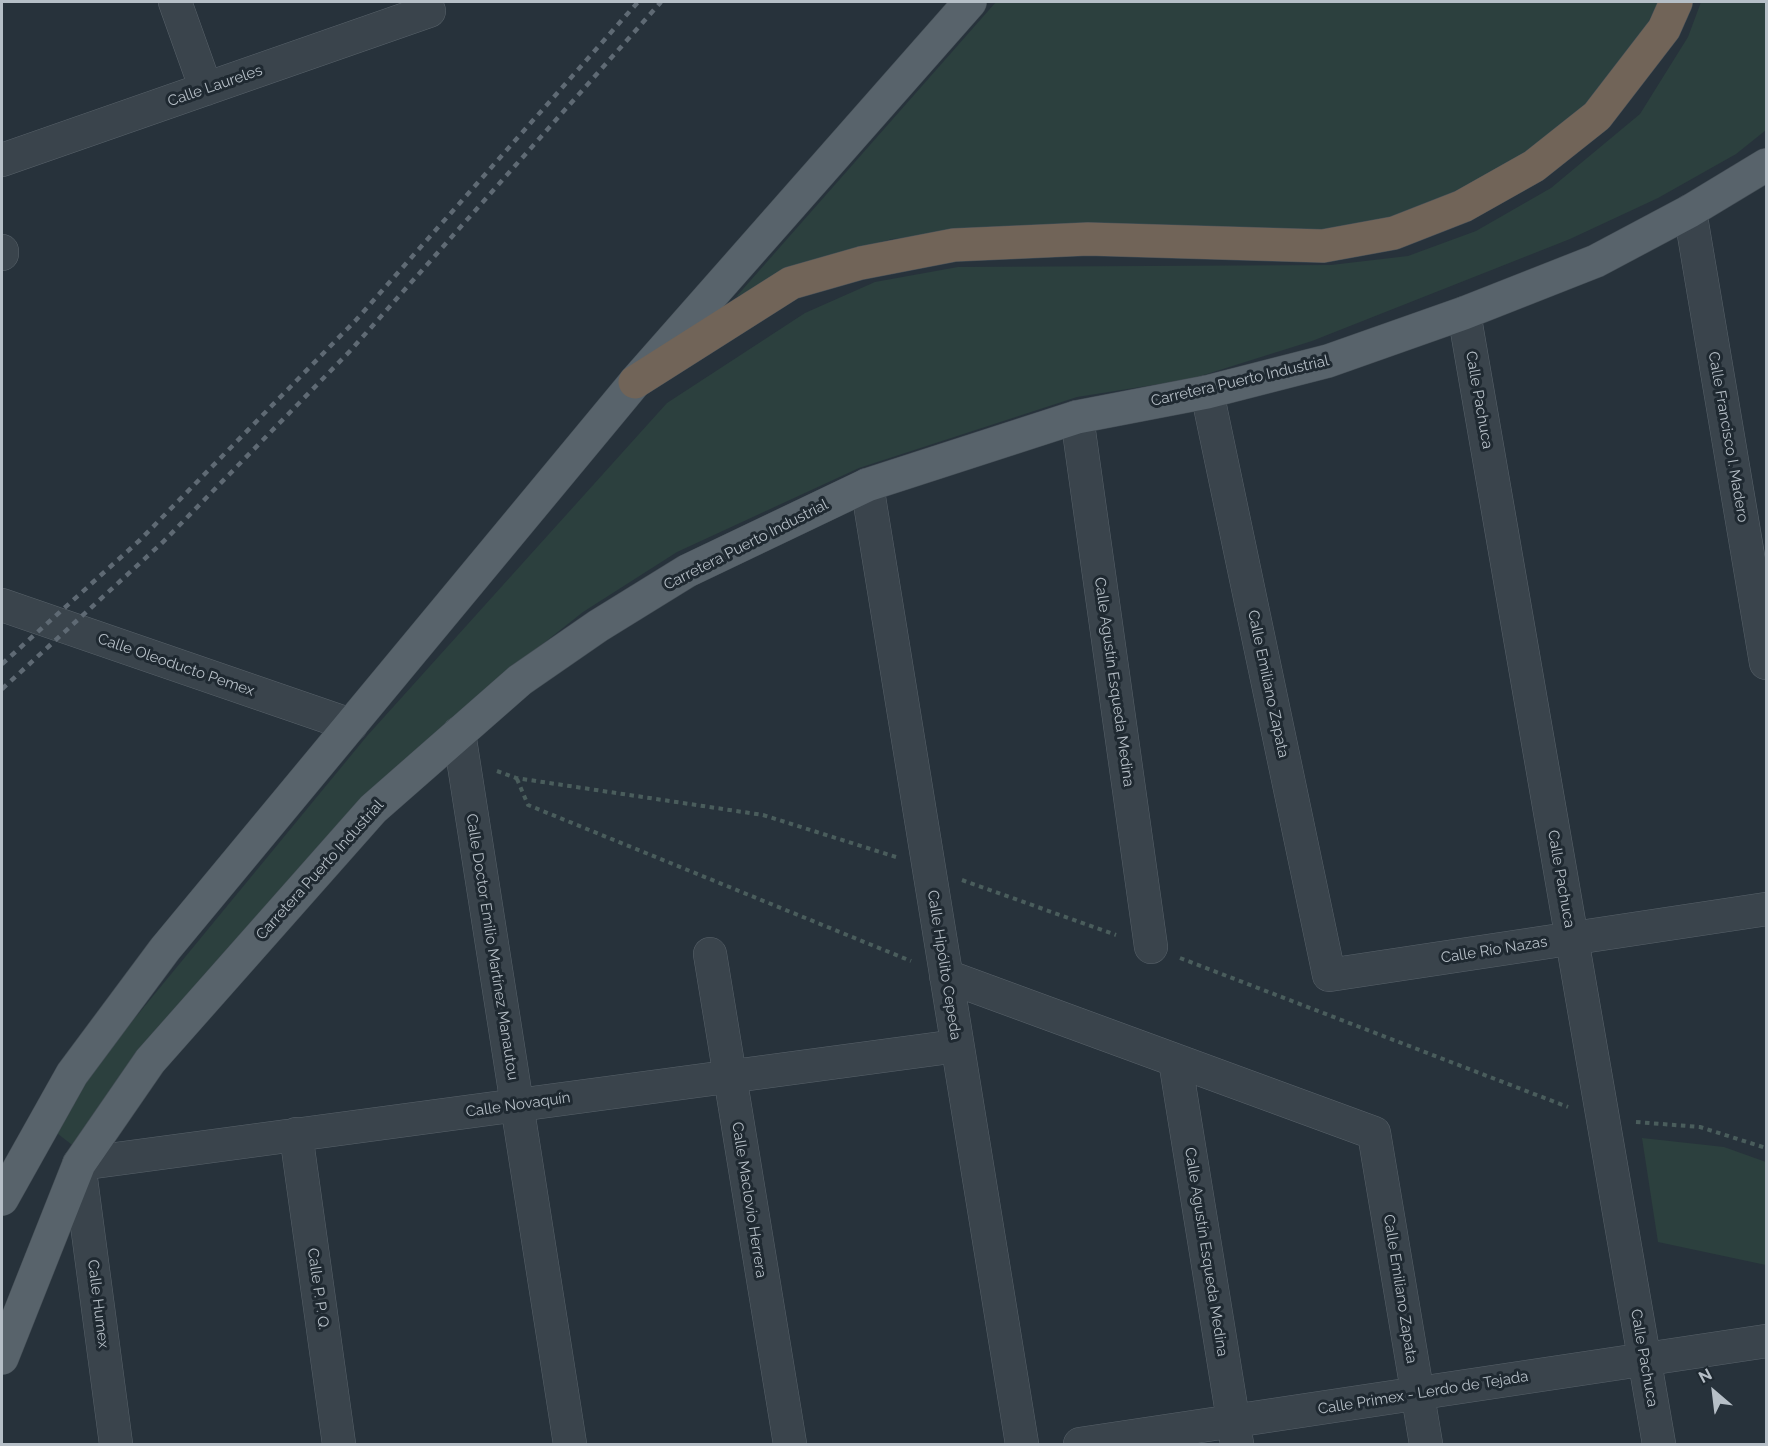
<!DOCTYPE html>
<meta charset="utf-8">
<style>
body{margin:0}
#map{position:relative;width:1768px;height:1446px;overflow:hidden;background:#27323b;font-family:Raleway,sans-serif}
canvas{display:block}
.frame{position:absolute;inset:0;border:3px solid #b6bfc7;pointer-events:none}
.north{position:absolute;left:1684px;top:1362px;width:60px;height:60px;-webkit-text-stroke:4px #1f2931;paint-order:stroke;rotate:332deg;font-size:16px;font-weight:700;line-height:24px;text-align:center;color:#b6bfc7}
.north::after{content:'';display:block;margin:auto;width:21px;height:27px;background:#b6bfc7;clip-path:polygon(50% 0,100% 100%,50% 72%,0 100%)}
</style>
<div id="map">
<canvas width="1768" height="1446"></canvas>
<div class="frame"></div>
<div class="north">N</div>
</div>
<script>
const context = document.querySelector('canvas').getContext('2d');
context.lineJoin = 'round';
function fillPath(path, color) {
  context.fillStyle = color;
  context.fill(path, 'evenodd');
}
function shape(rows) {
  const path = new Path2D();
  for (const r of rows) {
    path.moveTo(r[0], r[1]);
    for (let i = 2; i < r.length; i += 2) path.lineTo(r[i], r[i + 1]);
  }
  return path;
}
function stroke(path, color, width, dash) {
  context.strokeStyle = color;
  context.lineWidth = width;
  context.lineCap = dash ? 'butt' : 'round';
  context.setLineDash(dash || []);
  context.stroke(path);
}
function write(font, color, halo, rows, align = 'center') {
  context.font = font + ' Raleway,sans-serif';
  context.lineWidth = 6;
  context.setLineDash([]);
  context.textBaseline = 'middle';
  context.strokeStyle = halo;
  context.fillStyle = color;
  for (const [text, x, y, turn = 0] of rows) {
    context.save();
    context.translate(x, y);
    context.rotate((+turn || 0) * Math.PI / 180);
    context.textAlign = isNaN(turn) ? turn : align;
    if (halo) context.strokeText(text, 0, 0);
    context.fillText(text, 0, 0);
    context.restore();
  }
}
const green = shape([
 [996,2,1658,2,1645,29,1583,110,1524,157,1457,194,1392,220,1326,232,980,232,892,239,826,258,736,297],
 [1701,2,1766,2,1766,130,1736,154,1658,198,1570,239,1312,341,1191,379,1077,397,859,468,677,552,583,612,501,677,76,1148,53,1130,88,1075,367,736,667,403,805,313,875,282,958,267,1331,265,1408,256,1476,231,1551,188,1640,114,1688,37],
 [1642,1138,1724,1147,1766,1162,1766,1265,1658,1242]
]);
const path = shape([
 [497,771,516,778,763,815,896,857],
 [517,779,528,805,911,961],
 [962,880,1116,935],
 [1180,958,1568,1107],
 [1636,1122,1700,1127,1766,1148]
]);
const minor = shape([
 [175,2,206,89],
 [2,160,429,11,425,2],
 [1690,211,1766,663],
 [2,251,2,254],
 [1464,313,1659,1444],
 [1207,392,1329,975,1766,909],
 [1077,417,1151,947],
 [867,485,1022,1444],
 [2,605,351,725],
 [459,733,570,1444],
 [710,954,790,1444],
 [946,976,1374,1133,1426,1444],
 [1175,1060,1237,1444],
 [296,1134,339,1444],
 [116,1444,79,1164,957,1046],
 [1080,1444,1766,1341]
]);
const major = shape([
 [2,1199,72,1074,165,949,635,382,970,2],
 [2,1358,79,1164,150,1061,373,809,520,680,598,626,687,571,867,485,1077,417,1207,392,1328,361,1464,313,1596,261,1690,211,1766,165]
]);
const highway = shape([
 [635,382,791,283,861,263,954,245,1088,239,1323,246,1394,233,1463,206,1534,166,1597,116,1664,29,1676,2]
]);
const rail = shape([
 [2,664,140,540,356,320,638,2],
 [2,689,163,542,351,350,661,2]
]);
const streetNames = [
 ["Calle Laureles",215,86,-19],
 ["Carretera Puerto Industrial",1240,381,-13],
 ["Calle Pachuca",1479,400,80],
 ["Calle Francisco I. Madero",1728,437,80],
 ["Carretera Puerto Industrial",746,545,-27],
 ["Calle Oleoducto Pemex",176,665,19],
 ["Calle Agustín Esqueda Medina",1114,682,82],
 ["Calle Emiliano Zapata",1268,684,78],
 ["Carretera Puerto Industrial",320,870,-48],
 ["Calle Pachuca",1561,879,80],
 ["Calle Doctor Emilio Martínez Manautou",492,947,81],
 ["Calle Río Nazas",1494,950,-9],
 ["Calle Hipólito Cepeda",944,965,81],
 ["Calle Novaquín",518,1105,-8],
 ["Calle Maclovio Herrera",749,1200,81],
 ["Calle Agustín Esqueda Medina",1206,1252,81],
 ["Calle P. P. Q.",318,1289,82],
 ["Calle Emiliano Zapata",1400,1289,81],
 ["Calle Humex",98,1304,83],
 ["Calle Pachuca",1644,1358,80],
 ["Calle Primex - Lerdo de Tejada",1423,1393,-9]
];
fillPath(green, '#2c403e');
stroke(minor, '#58626a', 34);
stroke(major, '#434d55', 34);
stroke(highway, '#454f57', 34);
stroke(path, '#4a5d5c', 4, [4.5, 4.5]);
stroke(minor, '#3a444c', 33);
stroke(major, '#58636b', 33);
stroke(highway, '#716458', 33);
stroke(rail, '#5f6a74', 4.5, [6, 6]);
write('15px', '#b6bfc7', '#1f2931', streetNames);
</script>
